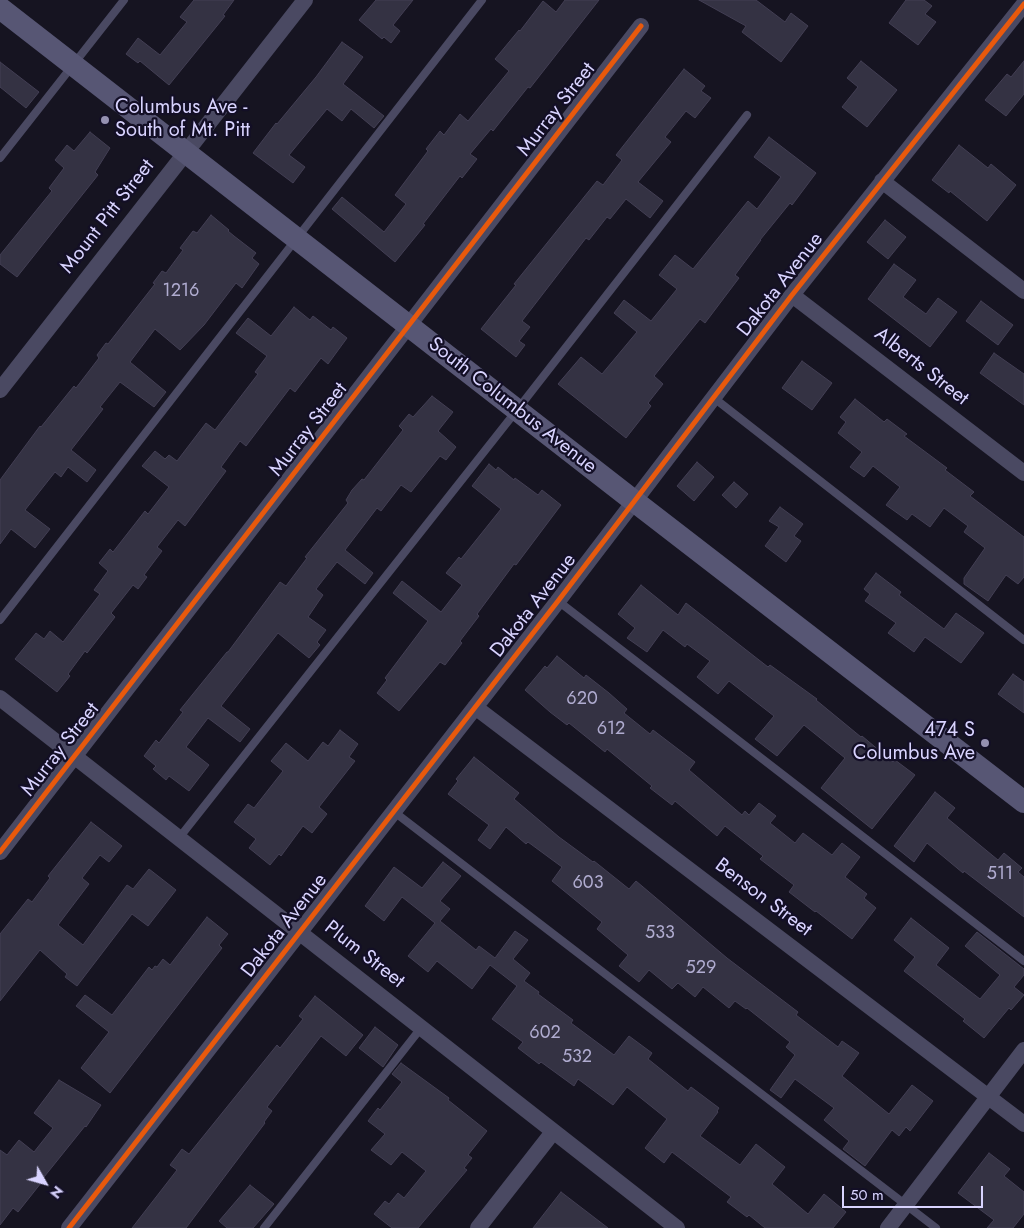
<!DOCTYPE html>
<style>
body{margin:0}
#map{position:relative;width:1024px;height:1228px;overflow:hidden;background:#161421;font-family:Jost,sans-serif}
canvas{display:block}
.north{position:absolute;left:20px;top:1158px;width:50px;height:50px;-webkit-text-stroke:4px #130f26;paint-order:stroke;rotate:128deg;font-size:14px;font-weight:700;line-height:20px;text-align:center;color:#d9d4ff}
.north::after{content:'';display:block;margin:auto;width:18px;height:22px;background:#d9d4ff;clip-path:polygon(50% 0,100% 100%,50% 72%,0 100%)}
.scale{position:absolute;left:842px;top:1186px;width:141px;height:22px;box-sizing:border-box;border:2px solid #d9d4ff;border-top:0;padding-left:6px;font-size:15px;line-height:18px;white-space:nowrap;color:#d9d4ff;-webkit-text-stroke:4px #130f26;paint-order:stroke}
</style>
<div id="map">
<canvas width="1024" height="1228"></canvas>
<div class="north">N</div>
<div class="scale">50 m</div>
</div>
<script>
const context = document.querySelector('canvas').getContext('2d');
context.lineJoin = 'round';
function fillPath(path, color) {
  context.fillStyle = color;
  context.fill(path, 'evenodd');
}
function shape(rows) {
  const path = new Path2D();
  for (const r of rows) {
    path.moveTo(r[0], r[1]);
    for (let i = 2; i < r.length; i += 2) path.lineTo(r[i], r[i + 1]);
  }
  return path;
}
function stroke(path, color, width, dash) {
  context.strokeStyle = color;
  context.lineWidth = width;
  context.lineCap = dash ? 'butt' : 'round';
  context.setLineDash(dash || []);
  context.stroke(path);
}
function write(font, color, halo, rows, align = 'center') {
  context.font = font + ' Jost,sans-serif';
  context.lineWidth = 4.5;
  context.setLineDash([]);
  context.textBaseline = 'middle';
  context.strokeStyle = halo;
  context.fillStyle = color;
  for (const [text, x, y, turn = 0] of rows) {
    context.save();
    context.translate(x, y);
    context.rotate((+turn || 0) * Math.PI / 180);
    context.textAlign = isNaN(turn) ? turn : align;
    if (halo) context.strokeText(text, 0, 0);
    context.fillText(text, 0, 0);
    context.restore();
  }
}
const building = shape([
 [194,0,234,0,223,15,225,16,169,85,140,61,138,63,126,54,138,38,160,55,187,22,180,17,194,0],
 [376,0,413,0,393,25,400,31,391,43,384,37,382,39,359,20,376,0],
 [565,0,599,0,530,88,528,87,493,131,491,129,470,154,477,159,462,178,460,176,423,224,425,225,395,262,332,209,342,197,384,232,406,204,395,195,428,151,426,149,440,131,444,135,460,114,468,121,509,71,495,59,519,30,520,31,543,1,556,12,565,0],
 [699,0,756,0,785,22,791,13,808,26,781,62,742,32,746,26,699,0],
 [906,0,924,0,932,6,925,14,936,22,918,45,889,23,906,0],
 [342,42,363,57,343,84,384,116,374,128,351,109,342,121,327,109,289,155,305,167,293,183,253,153,276,123,277,124,316,77,342,42],
 [861,61,897,90,867,127,842,107,858,87,847,78,861,61],
 [1024,61,1024,94,1006,116,985,100,1007,74,1011,77,1024,61],
 [0,62,39,92,26,108,0,87,0,62],
 [684,69,705,86,701,91,711,98,695,118,686,111,665,137,671,142,638,182,663,201,650,218,626,199,610,219,607,217,589,240,586,238,522,321,530,327,519,341,525,345,516,357,481,329,516,285,514,284,597,181,603,185,622,160,616,155,684,69],
 [90,132,110,148,95,172,98,175,17,277,0,264,0,255,52,191,49,188,64,168,55,160,67,145,74,151,90,132],
 [769,137,816,173,792,205,790,203,760,240,761,240,735,275,739,278,705,323,700,319,654,376,663,384,648,403,651,406,626,438,558,384,581,357,602,374,637,332,614,313,624,300,651,321,677,289,659,275,675,255,693,269,748,201,757,209,781,177,754,157,769,137],
 [959,145,988,168,991,164,1016,185,987,221,950,191,949,193,932,180,959,145],
 [211,215,229,230,228,231,234,236,256,253,252,258,259,264,242,288,236,283,204,325,180,350,155,329,130,362,166,392,154,407,120,382,100,407,103,409,71,450,96,470,87,482,68,467,61,477,55,472,25,510,50,529,35,548,11,529,0,544,0,480,40,426,41,427,74,386,76,388,99,358,97,355,106,343,108,344,155,284,153,283,162,271,166,273,183,250,180,248,193,231,197,233,211,215],
 [885,220,906,237,888,259,867,242,885,220],
 [894,264,916,280,903,297,926,314,938,298,957,312,930,347,868,299,894,264],
 [981,301,1013,325,998,345,966,321,981,301],
 [294,307,310,320,313,316,331,330,333,327,347,338,328,364,321,358,295,392,290,388,246,446,240,441,221,467,226,471,185,526,178,520,157,547,162,551,144,575,147,577,138,589,133,585,111,613,115,617,87,653,85,651,68,674,70,676,57,692,15,659,36,633,44,639,50,631,63,642,100,594,94,590,108,571,99,563,110,549,113,552,145,511,148,514,169,487,142,466,155,451,165,459,169,455,177,461,206,423,215,430,258,374,255,372,267,356,236,333,248,318,271,336,294,307],
 [994,353,1024,374,1024,405,980,373,994,353],
 [802,361,832,383,812,410,782,388,802,361],
 [432,396,453,412,438,431,456,447,446,460,440,456,411,492,401,485,381,511,377,508,345,550,373,573,365,584,337,562,316,589,323,595,308,617,326,630,317,642,320,645,309,658,278,633,221,706,250,729,240,742,208,718,186,747,209,765,189,791,169,776,166,780,153,769,156,766,144,756,156,740,159,743,183,712,180,710,227,652,228,652,280,582,286,586,307,558,305,557,348,503,346,500,352,490,362,479,364,480,403,430,399,426,409,414,413,417,432,396],
 [855,399,884,422,887,419,907,434,904,436,947,468,945,470,974,492,970,496,1024,537,1024,577,1018,584,1006,575,988,601,964,584,964,578,985,548,964,532,968,526,944,508,930,527,912,514,907,520,886,505,900,487,873,466,864,477,850,467,862,452,838,433,846,422,840,417,855,399],
 [697,462,714,477,694,501,677,486,697,462],
 [489,464,496,470,498,467,514,480,515,478,538,495,542,490,561,505,516,565,514,564,477,614,479,616,460,641,462,643,445,665,440,662,399,711,377,693,387,680,385,678,428,621,393,593,402,581,441,612,462,585,446,573,459,557,461,559,501,509,472,486,489,464],
 [734,482,748,494,736,508,722,495,734,482],
 [780,507,803,524,794,536,801,541,786,562,765,546,779,527,769,521,780,507],
 [876,573,901,592,899,595,944,629,956,613,984,633,961,663,925,637,914,652,888,633,896,623,865,601,870,594,864,589,876,573],
 [641,585,678,615,686,603,768,667,770,665,817,699,816,700,861,737,862,736,893,762,895,760,915,775,872,829,821,788,845,758,804,725,777,756,755,739,774,716,729,681,718,694,697,677,710,661,687,644,685,647,663,630,647,652,627,638,635,628,618,614,641,585],
 [557,656,584,678,586,675,609,693,627,709,624,713,650,734,653,730,695,762,689,770,742,815,745,811,749,815,759,803,776,816,770,823,795,843,803,833,832,855,842,843,860,857,845,877,867,894,864,898,876,908,852,939,816,911,815,912,789,892,794,885,760,859,763,856,725,826,717,836,675,801,672,805,650,788,652,786,607,749,605,752,569,723,567,725,550,712,525,690,545,666,547,668,557,656],
 [1013,674,1024,682,1024,713,998,694,1013,674],
 [340,730,358,744,349,757,355,761,319,807,327,814,312,833,303,826,281,856,279,854,270,865,249,848,256,839,234,822,248,804,254,808,283,771,271,761,286,743,308,761,323,742,328,746,340,730],
 [474,757,519,793,514,799,559,837,593,862,594,861,629,889,636,881,727,958,798,1012,796,1015,838,1047,842,1041,859,1053,842,1076,889,1114,912,1085,933,1101,910,1131,906,1127,899,1136,892,1130,865,1166,843,1149,849,1141,824,1120,834,1108,795,1079,781,1098,770,1090,795,1055,786,1047,790,1042,747,1008,746,1009,735,1001,729,1008,703,987,695,997,678,983,672,989,649,970,639,982,619,966,628,955,597,929,602,922,552,881,562,867,528,842,526,844,506,827,490,849,478,840,489,825,448,794,458,781,456,779,474,757],
 [935,792,955,808,947,818,998,860,1004,853,1022,868,1018,872,1024,877,1024,917,964,871,963,873,927,843,914,862,894,846,935,792],
 [91,822,122,846,109,862,100,855,82,878,89,884,58,925,83,945,127,885,133,889,149,869,176,890,148,926,132,914,77,986,65,977,67,974,40,950,0,1001,0,934,28,899,32,902,50,878,48,876,91,822],
 [443,862,461,876,440,901,450,909,440,921,476,950,479,946,495,958,515,931,528,940,513,959,530,973,524,981,539,992,538,994,573,1020,571,1023,614,1055,629,1036,652,1053,648,1059,688,1091,691,1087,719,1108,717,1111,718,1112,700,1136,740,1165,756,1144,785,1167,772,1184,808,1214,824,1194,846,1212,833,1228,765,1228,749,1215,747,1217,727,1202,731,1197,672,1152,664,1163,645,1148,667,1119,627,1087,613,1105,578,1079,574,1086,541,1062,539,1064,518,1048,523,1042,492,1019,517,986,490,965,472,989,437,961,428,972,408,956,435,923,402,897,384,921,365,906,394,867,422,888,443,862],
 [207,917,228,934,219,945,222,948,110,1093,81,1068,109,1032,76,1006,85,995,112,1015,149,967,152,970,155,966,157,967,163,959,170,965,207,917],
 [911,918,949,948,936,965,980,999,1000,975,965,946,977,932,1024,969,1024,975,1014,987,1024,995,1011,1010,1009,1008,984,1038,963,1021,965,1019,904,971,915,957,894,940,911,918],
 [315,996,363,1035,346,1056,321,1036,267,1107,272,1111,264,1122,265,1123,186,1228,132,1228,177,1170,170,1165,182,1149,189,1154,277,1045,280,1048,303,1019,299,1016,315,996],
 [375,1027,398,1045,383,1067,359,1048,375,1027],
 [401,1063,449,1098,448,1100,487,1131,468,1155,472,1158,464,1168,467,1170,418,1228,392,1228,374,1214,385,1201,389,1204,398,1193,404,1198,426,1171,402,1152,391,1165,371,1150,385,1134,368,1121,378,1108,380,1110,402,1082,392,1074,401,1063],
 [59,1080,101,1105,86,1127,85,1126,40,1182,41,1183,18,1212,13,1208,0,1225,0,1150,7,1155,19,1140,34,1152,53,1128,34,1113,59,1080],
 [989,1153,1010,1169,1004,1176,1024,1192,1024,1214,1013,1228,987,1228,994,1220,958,1193,989,1153],
 [250,1185,274,1204,253,1228,227,1228,219,1221,250,1185],
 [561,1192,608,1228,533,1228,561,1192]
]);
const service = shape([
 [0,158,124,0],
 [714,398,1024,640],
 [558,601,1024,961],
 [0,620,482,0],
 [393,811,936,1228],
 [179,838,517,410,747,115],
 [264,1228,421,1028]
]);
const minor = shape([
 [882,181,1024,291],
 [792,295,1024,473],
 [0,390,305,0],
 [0,698,677,1228],
 [475,707,1024,1124],
 [0,852,641,26],
 [69,1228,558,601,792,295,1024,4],
 [478,1228,553,1132],
 [888,1228,1024,1050]
]);
const secondary = shape([
 [0,8,634,501,1024,802]
]);
const cycleway = shape([
 [0,852,641,26],
 [69,1228,558,601,792,295,1024,4]
]);
const markers = [
 [105,120,5,"#9591b1"],
 [985,743,5,"#9591b1"]
];
const numberNames = [
 ["1216",181,292],
 ["620",582,700],
 ["612",611,730],
 ["511",1000,875],
 ["603",588,884],
 ["533",660,934],
 ["529",701,969],
 ["602",545,1034],
 ["532",577,1058]
];
const poiNames = [
 ["Columbus Ave -",115,108],
 ["South of Mt. Pitt",115,131],
 ["474 S",975,731,"right"],
 ["Columbus Ave",975,754,"right"]
];
const streetNames = [
 ["Murray Street",557,110,-52],
 ["Mount Pitt Street",108,217,-52],
 ["Dakota Avenue",781,285,-52],
 ["Alberts Street",921,367,38],
 ["South Columbus Avenue",512,406,38],
 ["Murray Street",309,430,-52],
 ["Dakota Avenue",534,606,-52],
 ["Murray Street",61,750,-52],
 ["Benson Street",763,898,37],
 ["Dakota Avenue",285,926,-52],
 ["Plum Street",364,955,38]
];
fillPath(building, '#343243');
stroke(building, '#433f54', 1);
stroke(service, '#4a4962', 8);
stroke(minor, '#4a4962', 16);
stroke(secondary, '#575674', 22);
stroke(cycleway, '#e8590c', 5);
for (const [x, y, r, color] of markers) {
  const dot = new Path2D();
  dot.arc(x, y, r, 0, 2 * Math.PI);
  context.fillStyle = color;
  context.fill(dot);
  stroke(dot, '#130f26', 2);
}
write('18px', '#b0acd0', null, numberNames);
write('20px', '#d9d4ff', '#130f26', poiNames, 'left');
write('20px', '#d9d4ff', '#130f26', streetNames);
</script>
